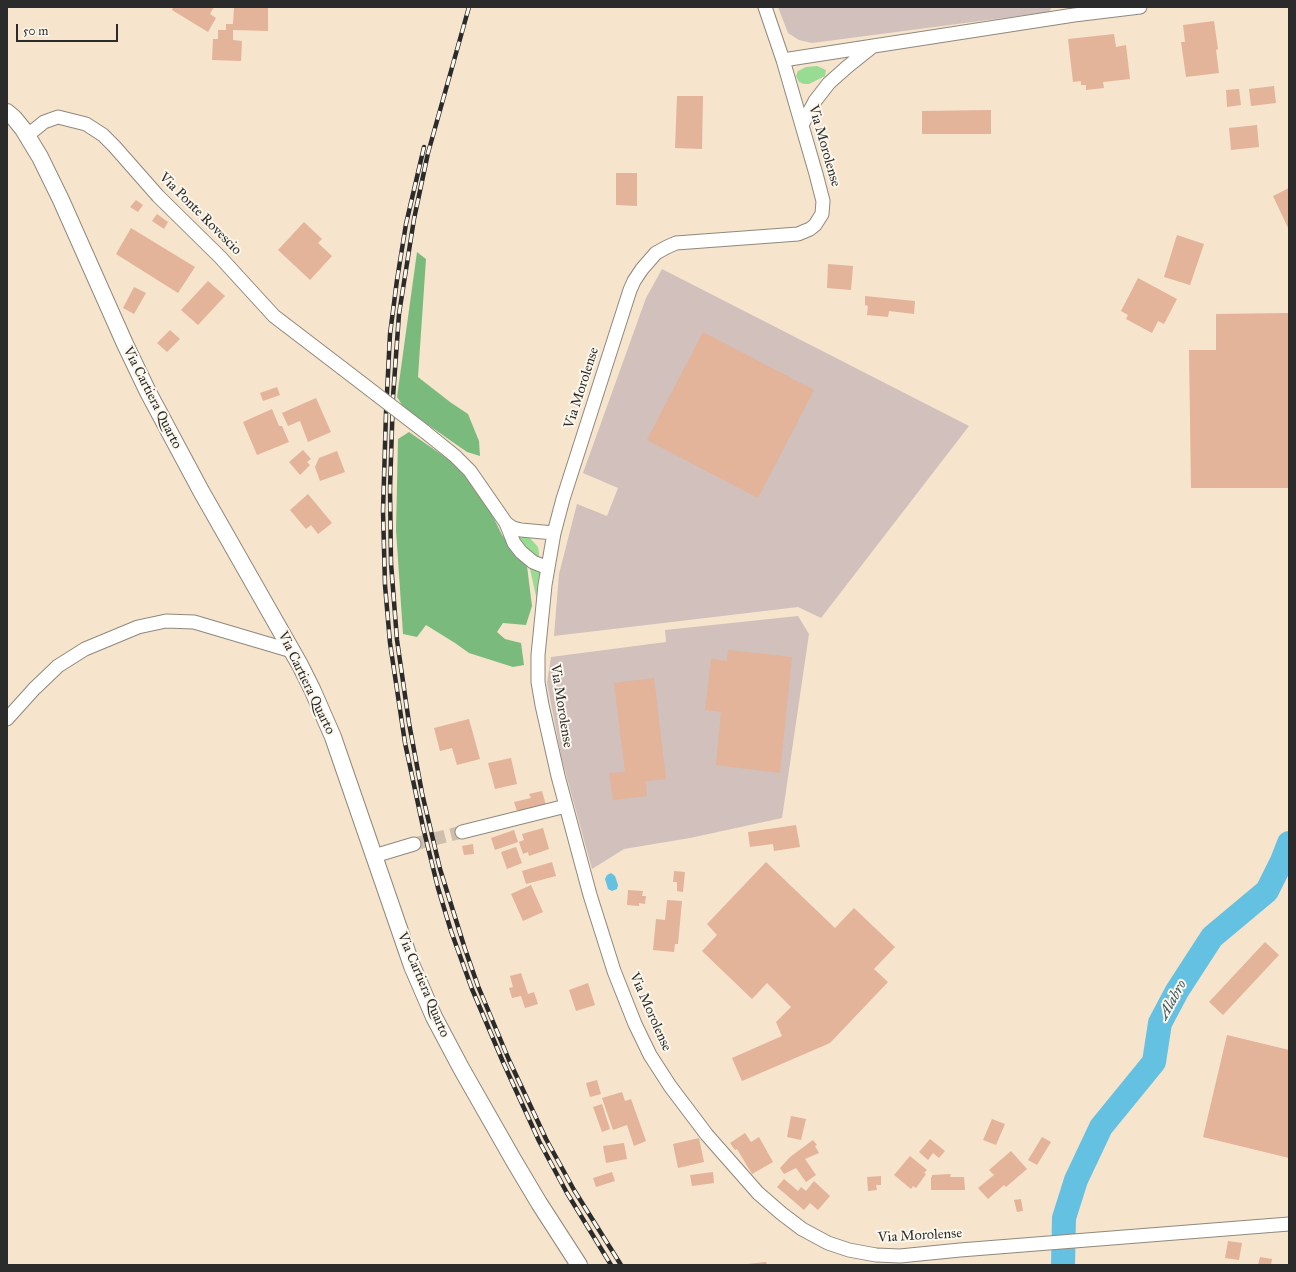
<!DOCTYPE html>
<style>
body{margin:0}
#map{position:relative;width:1296px;height:1272px;overflow:hidden;background:#f6e4cc;font-family:"IM FELL Great Primer",serif}
canvas{display:block}
.frame{position:absolute;inset:0;border:8px solid #2b2b2b;pointer-events:none}
.scale{position:absolute;left:16px;top:24px;width:102px;height:18px;box-sizing:border-box;border:2px solid #2b2b2b;border-top:0;padding-left:5px;font-size:12px;line-height:14px;white-space:nowrap;color:#2b2b2b;-webkit-text-stroke:3px #fbf7ec;paint-order:stroke}
</style>
<div id="map">
<canvas width="1296" height="1272"></canvas>
<div class="frame"></div>
<div class="scale">50 m</div>
</div>
<script>
const context = document.querySelector('canvas').getContext('2d');
context.lineJoin = 'round';
function fillPath(path, color) {
  context.fillStyle = color;
  context.fill(path, 'evenodd');
}
function shape(rows) {
  const path = new Path2D();
  for (const r of rows) {
    path.moveTo(r[0], r[1]);
    for (let i = 2; i < r.length; i += 2) path.lineTo(r[i], r[i + 1]);
  }
  return path;
}
function stroke(path, color, width, dash) {
  context.strokeStyle = color;
  context.lineWidth = width;
  context.lineCap = dash ? 'butt' : 'round';
  context.setLineDash(dash || []);
  context.stroke(path);
}
function write(font, color, halo, rows, align = 'center') {
  context.font = font + ' "IM FELL Great Primer",serif';
  context.lineWidth = 4;
  context.setLineDash([]);
  context.textBaseline = 'middle';
  context.strokeStyle = halo;
  context.fillStyle = color;
  for (const [text, x, y, turn = 0] of rows) {
    context.save();
    context.translate(x, y);
    context.rotate((+turn || 0) * Math.PI / 180);
    context.textAlign = isNaN(turn) ? turn : align;
    if (halo) context.strokeText(text, 0, 0);
    context.fillText(text, 0, 0);
    context.restore();
  }
}
const industrial = shape([
 [778,7,1052,7,1049,12,812,43,799,40,788,33],
 [662,269,969,426,821,618,798,607,554,636,559,574,577,504,607,516,618,488,583,473,646,298],
 [798,616,809,634,782,818,690,838,624,849,592,869,562,760,547,683,551,657,666,642,665,630]
]);
const green = shape([
 [817,66,826,70,825,76,809,84,804,84,799,82,796,76,798,71,806,67],
 [512,532,526,535,530,538,538,547,539,553,539,559,533,557],
 [529,564,541,572,537,601]
]);
const forest = shape([
 [417,252,426,259,418,377,450,402,468,414,479,441,480,456,467,452,404,408,397,397],
 [409,432,455,464,482,494,502,535,527,566,532,606,526,625,503,623,497,632,505,639,521,643,524,665,513,667,469,653,455,643,426,625,417,637,403,634,396,530,398,439]
]);
const water = shape([
 [611,873,615,876,618,885,617,889,612,891,608,889,605,879,607,875]
]);
const river = shape([
 [1063,1265,1064,1218,1076,1180,1101,1127,1154,1062,1160,1023,1177,991,1212,937,1267,891,1282,861,1289,843]
]);
const building = shape([
 [173,7,214,7,210,14,216,18,208,32,172,10],
 [234,7,268,7,268,31,233,30,233,40,242,41,241,61,212,60,213,39,218,39,218,30,226,30,226,24,233,24],
 [1214,21,1218,49,1216,50,1219,73,1186,77,1181,42,1185,42,1183,25],
 [1114,34,1116,47,1126,45,1130,79,1103,82,1104,88,1086,90,1086,85,1081,85,1081,81,1073,82,1068,39],
 [1274,86,1276,103,1251,106,1249,89],
 [1239,89,1241,105,1227,107,1226,90],
 [677,96,703,96,702,149,675,148],
 [991,110,991,134,922,134,922,111],
 [1257,125,1259,147,1231,150,1229,128],
 [616,173,637,173,637,206,616,205],
 [1289,188,1289,230,1273,196],
 [136,200,143,205,138,212,130,207],
 [157,214,168,222,164,229,152,221],
 [304,222,322,239,318,243,332,256,310,280,278,250],
 [131,228,195,267,178,293,116,254],
 [1177,235,1204,244,1190,285,1164,277],
 [828,264,853,266,851,290,827,288],
 [1138,278,1177,299,1164,324,1158,321,1152,333,1126,319,1128,315,1121,311],
 [208,281,225,296,198,325,181,310],
 [134,287,146,293,134,314,123,308],
 [865,296,915,301,914,314,889,311,888,317,867,315,868,306,865,305],
 [1289,313,1289,488,1191,488,1189,350,1216,350,1216,314],
 [170,330,180,339,167,352,157,343],
 [703,332,814,390,758,498,647,440],
 [277,387,280,395,263,401,260,393],
 [316,398,331,432,308,442,300,421,288,426,282,413],
 [272,409,279,426,282,426,289,442,257,455,243,422],
 [303,450,311,459,307,462,310,465,300,475,289,462],
 [337,451,345,472,320,481,315,467,319,458],
 [308,494,332,523,318,534,311,525,306,529,290,510],
 [728,650,792,657,780,773,716,765,721,712,705,710,711,659,727,661],
 [654,678,666,779,646,781,647,796,613,800,609,773,625,772,614,683],
 [469,719,480,759,457,765,452,748,440,751,434,728],
 [511,758,517,784,495,789,488,763],
 [542,791,546,805,517,811,514,802,531,798,529,794],
 [796,825,800,847,774,851,773,844,750,847,748,832],
 [543,828,549,849,529,856,528,852,523,854,519,842,524,840,522,834],
 [514,830,518,842,495,850,491,838],
 [473,844,474,854,464,855,462,846],
 [516,847,522,863,507,869,501,852],
 [552,862,556,876,526,884,522,871],
 [766,862,835,928,854,908,895,947,874,969,888,982,830,1043,742,1081,732,1058,782,1036,776,1022,791,1007,767,983,752,999,702,951,717,935,707,924],
 [674,871,685,872,683,892,677,891,677,882,673,882],
 [531,885,543,912,523,921,511,894],
 [628,890,643,891,642,896,646,896,645,904,639,903,639,906,627,905],
 [667,900,682,901,678,944,675,944,674,952,653,950,656,919,665,920],
 [1265,942,1279,955,1223,1015,1209,1002],
 [521,973,528,994,534,992,538,1004,525,1008,521,996,512,998,509,988,513,987,510,976],
 [588,983,595,1005,576,1011,569,990],
 [1227,1035,1289,1050,1289,1158,1203,1137],
 [597,1080,601,1094,590,1097,586,1083],
 [622,1092,625,1101,631,1099,646,1141,634,1146,627,1125,613,1130,602,1098],
 [602,1104,610,1129,602,1132,593,1107],
 [791,1116,806,1119,801,1140,787,1137],
 [992,1119,1005,1124,996,1145,983,1140],
 [745,1133,751,1142,759,1137,773,1162,752,1174,737,1149,735,1150,730,1143],
 [1042,1137,1051,1142,1037,1165,1028,1160],
 [699,1138,704,1162,678,1168,673,1144],
 [930,1139,945,1151,939,1158,933,1153,928,1160,919,1152],
 [813,1140,817,1145,815,1146,819,1153,805,1159,816,1175,806,1182,796,1168,784,1174,780,1168,790,1157],
 [624,1143,627,1159,606,1163,603,1146],
 [1011,1151,1027,1169,1006,1187,1004,1185,988,1199,978,1188,994,1175,989,1170],
 [910,1156,927,1170,924,1173,926,1174,916,1188,913,1186,911,1189,894,1175],
 [612,1172,615,1181,596,1187,593,1178],
 [713,1172,714,1183,692,1186,690,1175],
 [951,1174,950,1177,964,1177,965,1190,931,1190,931,1177,932,1177,932,1175],
 [881,1176,881,1185,876,1185,877,1190,868,1191,867,1177],
 [784,1179,798,1191,801,1187,806,1191,814,1181,830,1196,818,1210,810,1203,804,1210,777,1187],
 [1021,1199,1023,1211,1017,1212,1014,1200],
 [1228,1241,1242,1243,1239,1260,1225,1258],
 [1260,1257,1272,1259,1271,1265,1258,1265],
 [766,1262,767,1265,747,1265,747,1264]
]);
const minorTunnel = shape([
 [414,844,462,832]
]);
const minor = shape([
 [765,7,783,60,816,174,823,201,822,214,815,225,810,229,798,234,676,243,667,247,656,253,642,269,634,281,630,290,563,499,554,533,545,585,538,655,538,682,542,705,558,776,590,895,614,971,635,1024,650,1055,670,1086,707,1135,758,1193,781,1213,802,1229,828,1243,849,1250,876,1255,900,1256,960,1250,1289,1224],
 [783,60,1074,15,1140,7],
 [802,125,815,101,829,83,847,67,872,47],
 [28,135,44,122,58,117,86,124,103,135,114,146,158,196,220,257,274,316,342,368],
 [424,431,455,456,470,471,506,523,514,543,521,552,533,562,548,568],
 [506,523,513,528,521,530,554,533],
 [7,719,34,689,58,666,85,649,138,627,166,621,194,622,292,651],
 [462,832,566,806],
 [374,856,414,844]
]);
const tertiary = shape([
 [7,112,14,118,23,129,40,157,61,200,125,344,148,392,201,491,300,665,312,689,333,737,412,966,434,1017,461,1068,514,1161,539,1203,579,1265]
]);
const rail = shape([
 [469,7,428,153,414,219,399,314,393,397,390,489,391,563,397,640,409,723,422,793,440,869,465,949,478,986,509,1060,546,1139,574,1190,621,1265],
 [424,147,406,224,397,280,390,334,386,413,383,511,385,585,390,643,405,743,423,827,438,888,451,931,472,989,503,1062,539,1141,567,1193,611,1265]
]);
const minorBridge = shape([
 [342,368,424,431]
]);
const streetNames = [
 ["Via Morolense",824,146,74],
 ["Via Ponte Rovescio",200,214,45],
 ["Via Morolense",582,388,-72],
 ["Via Cartiera Quarto",152,398,63],
 ["Via Cartiera Quarto",306,683,64],
 ["Via Morolense",561,706,81],
 ["Via Cartiera Quarto",423,985,67],
 ["Via Morolense",650,1012,66],
 ["Via Morolense",920,1236,-3]
];
const waterNames = [
 ["Alabro",1173,1000,-61]
];
fillPath(industrial, '#d1c0bc');
fillPath(green, '#98db93');
fillPath(forest, '#7abb7d');
fillPath(water, '#64c1e2');
stroke(river, '#64c1e2', 24);
fillPath(building, '#e3b39a');
stroke(minorTunnel, '#cdbfac', 13, [13, 6]);
stroke(minor, '#90887c', 15);
stroke(tertiary, '#90887c', 18);
stroke(minor, '#fff', 13);
stroke(tertiary, '#fff', 16);
stroke(rail, '#2b2b2b', 4.5);
stroke(rail, '#fbf7ec', 3, [9]);
stroke(minorBridge, '#90887c', 15, []);
stroke(minorBridge, '#fff', 13);
write('14px', '#2b2b2b', '#fbf7ec', streetNames);
write('italic 15px', '#3c5862', '#fbf7ec', waterNames);
</script>
